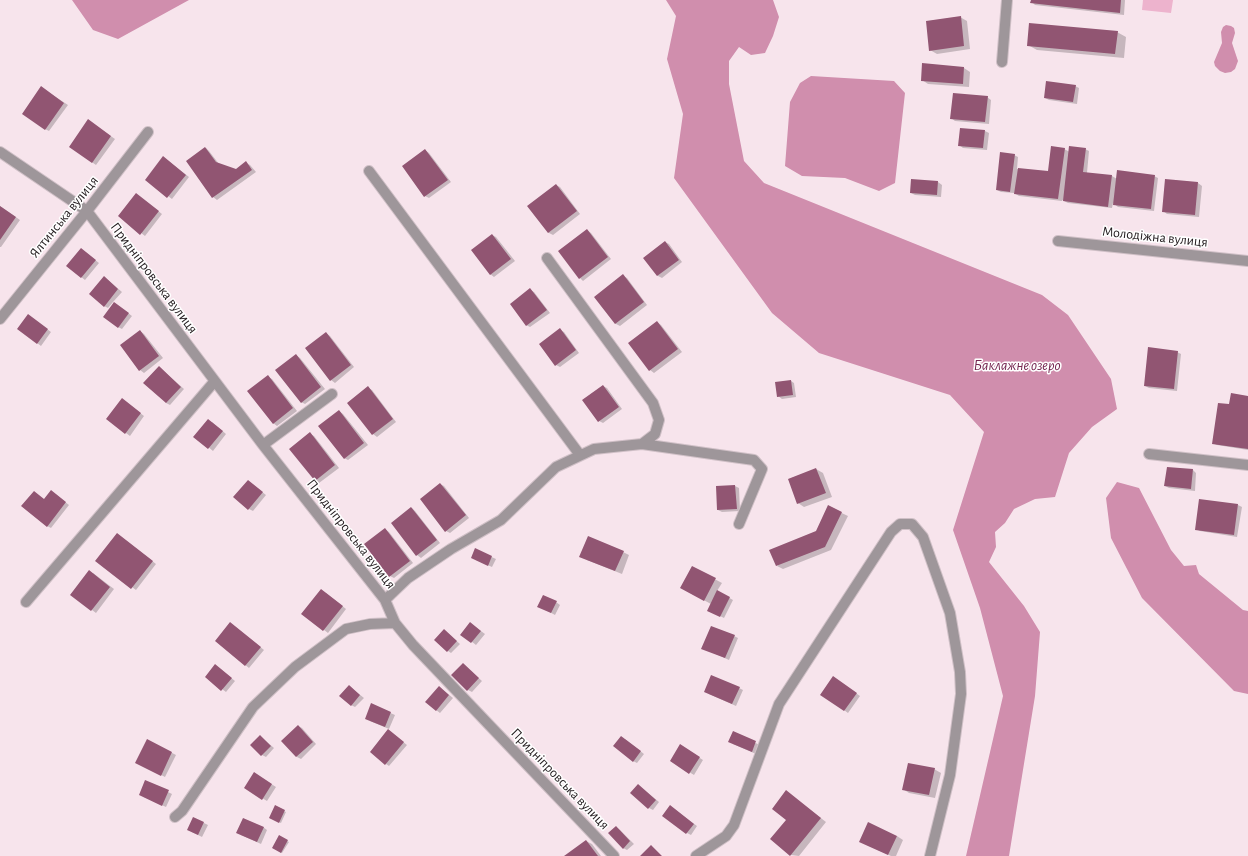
<!DOCTYPE html>
<meta charset="utf-8">
<style>
body{margin:0}
canvas{display:block;background:#f7e4ec}
</style>
<canvas width="1248" height="856"></canvas>
<script>
const context = document.querySelector('canvas').getContext('2d');
context.lineJoin = 'round';
function fillPath(path, color) {
  context.fillStyle = color;
  context.fill(path, 'evenodd');
}
function shape(rows) {
  const path = new Path2D();
  for (const r of rows) {
    path.moveTo(r[0], r[1]);
    for (let i = 2; i < r.length; i += 2) path.lineTo(r[i], r[i + 1]);
  }
  return path;
}
function stroke(path, color, width, dash) {
  context.strokeStyle = color;
  context.lineWidth = width;
  context.lineCap = dash ? 'butt' : 'round';
  context.setLineDash(dash || []);
  context.stroke(path);
}
function write(font, color, halo, rows, align = 'center') {
  context.font = font + ' "Alegreya Sans",sans-serif';
  context.lineWidth = 3;
  context.setLineDash([]);
  context.textBaseline = 'middle';
  context.strokeStyle = halo;
  context.fillStyle = color;
  for (const [text, x, y, turn = 0] of rows) {
    context.save();
    context.translate(x, y);
    context.rotate((+turn || 0) * Math.PI / 180);
    context.textAlign = isNaN(turn) ? turn : align;
    if (halo) context.strokeText(text, 0, 0);
    context.fillText(text, 0, 0);
    context.restore();
  }
}
const green = shape([
 [1143,0,1173,0,1171,13,1142,10]
]);
const water = shape([
 [72,0,189,0,118,39,93,30],
 [666,0,773,0,779,17,773,36,765,53,751,55,739,47,729,61,729,84,744,161,764,183,1042,295,1068,315,1111,379,1117,409,1092,427,1069,453,1055,497,1035,499,1014,509,1005,523,995,532,996,547,989,562,1024,606,1040,632,1035,696,1009,856,966,856,1003,696,980,608,953,530,984,432,950,395,819,353,772,313,674,178,683,114,667,59,676,16],
 [1226,25,1231,26,1234,28,1235,33,1232,43,1238,61,1235,69,1231,72,1225,73,1220,71,1215,66,1214,62,1222,43,1221,32,1223,27],
 [811,76,894,81,905,93,895,183,879,191,845,178,802,176,785,166,790,102,800,83],
 [1117,482,1139,488,1171,550,1184,566,1196,565,1199,574,1243,610,1248,611,1248,694,1234,691,1142,598,1111,538,1106,498]
]);
const shadow = shape([
 [1032,0,1125,0,1124,15,1035,5,1032,2],
 [960,17,967,21,970,49,937,54,930,50],
 [1117,32,1126,37,1124,58,1037,50,1028,45],
 [923,65,964,68,970,72,969,87,928,84,922,80],
 [1075,86,1079,88,1077,104,1049,100,1045,98],
 [45,90,68,105,49,131,45,129],
 [987,97,991,100,989,124,955,121,951,118],
 [92,123,115,139,96,165,70,147],
 [985,131,989,133,987,150,963,148,959,145],
 [206,148,209,151,219,164,236,170,246,163,250,165,256,172,217,200,213,197,187,161],
 [1064,149,1070,152,1085,149,1089,151,1087,173,1112,176,1117,179,1154,176,1158,178,1154,211,1118,207,1113,203,1112,208,1068,203,1062,200,1062,201,1019,196,1014,193,1001,192,997,190,1014,155,1018,157,1017,169,1048,173],
 [425,150,429,153,451,182,429,198,425,196],
 [167,160,189,177,172,199,146,180],
 [938,182,942,185,941,197,915,195,911,193],
 [1198,183,1202,186,1199,217,1167,214,1163,211],
 [556,185,560,187,580,214,553,235,549,233,528,206],
 [140,197,162,214,145,236,119,216],
 [0,206,20,220,1,247,0,247],
 [587,230,591,233,611,259,583,281,580,278],
 [492,235,496,237,515,261,494,277,490,274],
 [665,242,669,244,682,262,662,278,658,276,644,258],
 [85,252,99,263,85,280,67,266],
 [623,276,627,278,647,305,620,326,616,324,595,297],
 [108,280,122,292,113,302,132,316,122,329,118,327,114,303,113,302,108,308,104,306],
 [530,290,534,292,550,313,530,327,526,325],
 [32,318,51,332,41,346,37,343],
 [657,322,661,325,682,352,654,373,650,370,630,344],
 [560,330,564,332,579,353,560,367,556,365],
 [140,331,144,334,163,358,144,373,140,370],
 [326,333,330,336,354,367,335,383,331,380,306,349],
 [1177,352,1181,354,1177,391,1149,388,1145,386],
 [296,355,300,358,325,389,305,404,301,402],
 [159,367,184,389,170,405,166,403],
 [268,377,272,379,297,411,277,426,273,423],
 [791,381,794,383,796,397,782,399,778,396],
 [603,386,607,388,622,409,603,423,599,421],
 [368,388,372,390,396,422,377,437,373,434,348,403],
 [1248,397,1248,450,1217,445,1213,443,1230,405],
 [126,402,144,416,130,436,107,419],
 [339,411,343,414,368,445,348,460,344,458],
 [212,422,226,434,213,451,195,436],
 [310,434,314,436,339,468,319,483,315,480],
 [816,469,823,473,832,497,804,507,798,503,789,479],
 [1193,470,1196,473,1195,491,1169,488,1165,486],
 [248,481,266,495,253,511,249,509],
 [440,484,444,486,469,518,450,533,446,531],
 [735,486,739,488,740,511,722,512,718,510,717,487],
 [55,494,69,505,51,528,47,526],
 [1238,505,1242,507,1237,537,1200,531,1196,529],
 [829,507,848,516,831,550,783,569,777,566,816,532],
 [412,508,415,511,440,543,421,558,417,555],
 [385,529,389,532,413,563,394,578,390,576],
 [121,537,156,564,136,590,97,561],
 [476,550,496,559,492,567,476,560],
 [623,552,629,555,622,574,587,560],
 [692,567,722,583,717,591,733,600,724,618,712,612,711,604,681,588],
 [93,573,114,589,96,613,71,594],
 [326,593,346,609,328,633,303,614],
 [556,602,560,605,555,615,542,608],
 [234,626,264,650,249,668,216,641],
 [474,626,485,634,476,645,462,634],
 [445,631,460,644,451,653,448,651],
 [734,636,738,638,729,660,707,650],
 [463,664,482,681,472,692,468,690],
 [219,668,235,681,226,692,206,677],
 [837,680,860,696,848,713,822,694],
 [349,686,364,698,355,707,351,705],
 [739,688,743,690,736,706,709,694],
 [443,690,453,698,440,713,436,710],
 [372,705,395,715,389,729,370,721],
 [298,726,302,728,316,744,301,759,297,757,282,741],
 [392,733,407,745,389,766,386,764],
 [733,733,760,745,756,754,733,744],
 [260,736,274,748,266,757,262,755],
 [625,739,644,754,637,763,633,761],
 [147,740,176,755,165,777,140,764],
 [681,746,703,760,694,775,671,761],
 [934,769,941,773,935,798,909,793,903,789],
 [254,773,276,787,267,801,245,788],
 [146,781,172,794,166,807,144,797],
 [642,788,659,802,653,810,649,808],
 [787,792,826,822,799,856,791,855,772,839,787,820],
 [275,807,286,812,281,823,270,818],
 [674,809,697,826,691,835,687,833],
 [194,818,208,825,202,837,192,832],
 [263,827,267,830,261,844,241,835],
 [616,827,620,830,634,844,627,850,623,848],
 [897,836,903,840,896,856,891,856,867,845],
 [279,837,289,842,282,853,273,848],
 [586,841,592,844,601,856,566,856]
]);
const building = shape([
 [1031,0,1121,0,1120,13,1030,3],
 [961,16,964,46,929,51,926,21],
 [1029,23,1118,31,1115,54,1027,46],
 [922,63,964,67,963,84,921,81],
 [1046,81,1076,85,1073,102,1044,98],
 [41,86,64,103,45,130,22,114],
 [953,93,988,96,985,122,950,119],
 [88,119,111,136,92,163,69,147],
 [960,128,985,130,983,148,958,146],
 [1051,146,1065,148,1058,199,1014,194,1018,168,1048,171],
 [1069,146,1086,148,1083,172,1112,175,1108,207,1063,201],
 [205,147,216,162,236,169,246,161,252,170,212,198,186,161],
 [425,149,448,180,424,197,402,166],
 [1000,152,1015,154,1010,192,996,190],
 [163,156,186,175,167,198,145,180],
 [1117,170,1155,175,1151,209,1113,205],
 [911,179,938,181,937,195,910,193],
 [1165,179,1198,182,1195,215,1162,212],
 [556,184,577,211,548,233,527,206],
 [136,193,159,211,140,235,118,216],
 [0,206,16,217,0,240],
 [587,229,608,257,579,279,558,251],
 [492,234,511,259,490,275,471,250],
 [665,241,679,260,657,276,643,258],
 [81,248,96,260,81,278,66,266],
 [623,274,644,302,615,324,594,297],
 [104,276,118,289,104,307,89,294],
 [530,288,547,310,526,326,510,304],
 [114,302,129,313,118,328,103,317],
 [28,314,48,329,37,344,17,329],
 [657,321,678,349,649,371,628,343],
 [560,328,576,350,555,366,539,344],
 [140,330,159,356,139,371,120,345],
 [326,332,351,365,330,381,305,348],
 [1148,347,1178,351,1174,389,1144,386],
 [296,354,321,387,301,403,275,370],
 [159,366,181,387,166,403,143,383],
 [268,375,293,408,273,424,247,391],
 [791,380,793,395,777,397,775,382],
 [603,385,619,407,598,422,582,400],
 [368,386,393,419,372,435,347,403],
 [1231,393,1248,396,1248,449,1212,444,1218,403,1229,404],
 [122,398,141,413,125,434,106,419],
 [339,410,364,443,344,459,318,426],
 [208,419,223,431,208,449,193,437],
 [310,432,335,465,315,481,289,449],
 [1167,467,1193,469,1191,489,1164,486],
 [816,468,826,493,797,504,788,479],
 [248,480,263,492,248,510,233,497],
 [440,483,466,515,445,532,420,499],
 [735,485,737,509,717,510,716,486],
 [51,490,66,502,47,527,21,506,34,491,44,499],
 [1199,499,1238,504,1234,535,1195,530],
 [828,505,842,512,825,547,776,566,769,550,816,531],
 [411,507,437,540,416,556,391,523],
 [385,528,410,561,389,577,364,544],
 [117,533,153,561,131,589,95,561],
 [588,536,624,551,615,571,579,557],
 [475,548,492,556,488,566,471,558],
 [692,566,716,578,704,601,680,588],
 [89,570,110,587,91,611,70,595],
 [321,589,343,606,323,631,301,614],
 [717,590,730,597,720,617,707,611],
 [543,595,557,601,551,613,537,607],
 [230,622,261,647,245,666,215,641],
 [470,622,481,631,471,643,460,635],
 [711,626,735,635,725,658,701,649],
 [444,629,457,641,447,652,434,640],
 [463,663,479,678,467,691,451,675],
 [215,664,232,678,221,691,205,677],
 [711,675,740,687,732,704,704,692],
 [833,676,857,693,844,711,820,695],
 [349,685,360,695,351,706,339,696],
 [439,686,449,695,436,711,425,702],
 [371,703,391,712,385,727,365,719],
 [298,725,313,742,296,757,281,741],
 [388,729,404,742,385,765,370,752],
 [733,731,756,741,752,752,728,742],
 [260,735,271,746,261,756,250,745],
 [621,736,641,751,633,762,613,746],
 [147,739,172,752,161,776,135,763],
 [680,744,700,757,689,774,670,761],
 [908,763,935,768,929,795,902,790],
 [254,772,272,784,262,800,244,788],
 [145,780,169,790,162,806,139,795],
 [638,784,656,800,648,809,630,793],
 [786,790,821,818,790,856,770,839,786,820,772,809],
 [275,805,285,810,279,823,269,818],
 [670,805,694,824,686,834,662,816],
 [193,817,204,822,198,835,187,830],
 [243,818,264,827,257,842,236,833],
 [868,822,897,836,888,855,859,842],
 [616,826,630,841,623,849,608,833],
 [279,835,288,840,281,853,272,848],
 [586,840,598,856,564,856],
 [651,845,662,856,640,856]
]);
const street = shape([
 [1002,62,1007,0],
 [0,152,87,211,263,445,385,600,395,623,413,645,614,856],
 [369,171,580,455],
 [1058,241,1248,261],
 [0,319,87,211,148,132],
 [642,444,754,460,762,469,739,524],
 [263,445,332,394],
 [1149,454,1248,465],
 [385,600,408,578,451,549,501,520,556,467,594,449,642,444,655,434,659,420,653,403,547,258],
 [26,602,214,382],
 [175,817,182,811,253,707,295,667,346,629,370,624,395,623],
 [696,856,726,836,734,825,779,704,891,532,900,524,912,524,923,537,950,613,960,672,961,694,950,775,930,856]
]);
const streetNames = [
 ["Ялтинська вулиця",64,217,-51],
 ["Молодіжна вулиця",1155,237,6],
 ["Придніпровська вулиця",154,278,53],
 ["Придніпровська вулиця",351,534,52],
 ["Придніпровська вулиця",560,779,46]
];
const waterNames = [
 ["Баклажне озеро",1017,365]
];
fillPath(green, '#edb3cd');
fillPath(water, '#d08ead');
fillPath(shadow, '#0003');
fillPath(building, '#915572');
stroke(street, '#d0c0c7', 12);
stroke(street, '#9e969a', 10);
write('14px', '#211a1d', '#fff', streetNames);
write('italic 15px', '#752651', '#fff', waterNames);
</script>
